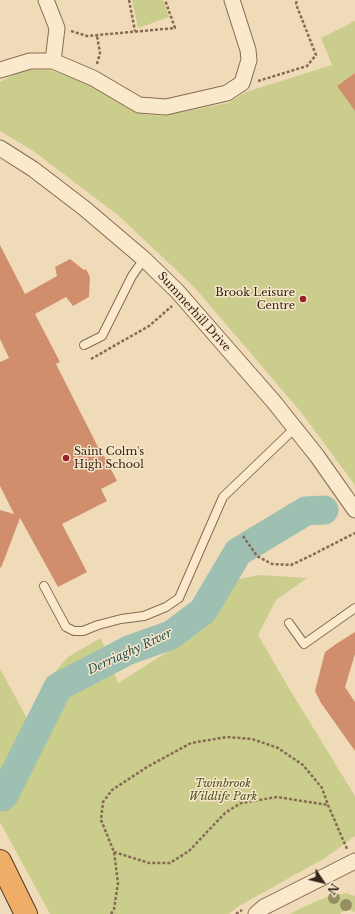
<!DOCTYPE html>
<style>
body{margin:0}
#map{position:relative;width:355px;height:914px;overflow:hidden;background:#f0dbb9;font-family:"Libre Baskerville",serif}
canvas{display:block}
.north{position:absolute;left:303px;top:862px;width:40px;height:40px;-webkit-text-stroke:3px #f7e6c9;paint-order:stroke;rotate:125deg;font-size:11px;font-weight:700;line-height:16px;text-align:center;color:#352419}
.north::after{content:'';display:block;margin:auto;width:14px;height:18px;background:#352419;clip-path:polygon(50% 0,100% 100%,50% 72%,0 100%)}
</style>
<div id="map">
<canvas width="355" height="914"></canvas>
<div class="north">N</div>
</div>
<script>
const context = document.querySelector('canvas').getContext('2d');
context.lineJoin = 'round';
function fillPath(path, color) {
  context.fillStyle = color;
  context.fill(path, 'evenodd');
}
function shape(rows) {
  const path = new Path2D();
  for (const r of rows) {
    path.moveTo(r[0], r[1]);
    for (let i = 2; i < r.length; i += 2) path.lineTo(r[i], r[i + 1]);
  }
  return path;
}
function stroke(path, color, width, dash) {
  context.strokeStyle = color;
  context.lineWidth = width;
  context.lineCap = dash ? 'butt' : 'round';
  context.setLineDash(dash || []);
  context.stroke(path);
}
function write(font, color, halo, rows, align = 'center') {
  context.font = font + ' "Libre Baskerville",serif';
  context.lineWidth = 3;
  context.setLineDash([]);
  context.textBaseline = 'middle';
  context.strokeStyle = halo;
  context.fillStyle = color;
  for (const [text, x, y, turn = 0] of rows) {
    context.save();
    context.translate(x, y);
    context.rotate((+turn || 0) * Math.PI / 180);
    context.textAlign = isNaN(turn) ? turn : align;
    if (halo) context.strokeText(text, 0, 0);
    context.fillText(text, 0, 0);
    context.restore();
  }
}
const green = shape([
 [132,0,163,0,169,17,138,28],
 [355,21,355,485,301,412,194,287,119,216,32,150,0,131,0,82,22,70,50,70,81,81,141,114,161,116,228,103,246,92,332,65,321,38],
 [260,575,307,578,276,600,258,635,287,685,355,796,355,836,325,858,239,906,229,914,50,914,0,822,0,669,29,722,43,686,68,657,101,638,118,683,199,632,219,606,234,580],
 [347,893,355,896,355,912,347,909,340,914,290,914,301,908,329,896]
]);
const river = shape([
 [2,797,4,795,58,687,129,650,171,635,203,611,238,552,306,511,324,510]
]);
const building = shape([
 [355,73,355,111,337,86],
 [0,245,25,294,57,276,55,267,70,259,84,270,86,269,90,277,89,297,73,306,66,297,35,314,60,362,56,364,102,455,103,454,117,481,101,489,107,501,62,524,87,572,58,587,20,518,1,568,0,567,0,510,14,514,0,486,0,362,9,358,0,339],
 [355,632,355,654,345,687,355,702,355,751,321,703,315,691,325,652,336,644]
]);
const path = shape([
 [129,0,135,31],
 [71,31,87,36,175,28,165,0],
 [97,64,100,53,97,36],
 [258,81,307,66,316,55,296,4,297,0],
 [91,359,149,326,172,306],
 [243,536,257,556,272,564,291,565,310,556,355,533],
 [114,852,149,863,170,863,189,851,225,813,241,803,277,797,328,805],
 [111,914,114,909,118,883,114,852,101,820,103,802,112,790,147,767,191,743,227,737,252,739,278,748,303,765,322,788,328,805,347,849],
 [236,914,242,910]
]);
const service = shape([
 [84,345,102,336,132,276,144,259],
 [44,586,66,627,74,631,83,631,98,625,121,619,144,616,166,607,179,598,223,497,295,428],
 [289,623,304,644,355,608]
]);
const minor = shape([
 [46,0,57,28,53,61],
 [0,70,30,61,53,61,93,78,139,105,166,107,227,93,242,83,249,60,248,50,232,0],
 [0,148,33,169,84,208,144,259,177,291,274,402,317,456,355,510],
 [256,914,264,907,355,861]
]);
const trunk = shape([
 [0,861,26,914]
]);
const trees = [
 [334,898],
 [346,905]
];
const markers = [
 [303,299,4,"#98212c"],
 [66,458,4,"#98212c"]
];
const poiNames = [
 ["Brook Leisure",295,293],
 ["Centre",295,306],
 ["Saint Colm's",74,452,"left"],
 ["High School",74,465,"left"]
];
const streetNames = [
 ["Summerhill Drive",194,312,48]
];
const parkNames = [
 ["Twinbrook",223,784],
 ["Wildlife Park",223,797]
];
const waterNames = [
 ["Derriaghy River",130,652,-25]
];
fillPath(green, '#cbcd8d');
stroke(river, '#9ec0b3', 29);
fillPath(building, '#d08e6d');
stroke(service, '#876a53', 10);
stroke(minor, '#876a53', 17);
stroke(trunk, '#533929', 24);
stroke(path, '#876a53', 2.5, [3, 2]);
stroke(service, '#fbe9cc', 8);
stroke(minor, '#fbe9cc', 15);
stroke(trunk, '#eeae68', 22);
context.fillStyle = '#959064';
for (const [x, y] of trees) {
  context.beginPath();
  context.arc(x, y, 6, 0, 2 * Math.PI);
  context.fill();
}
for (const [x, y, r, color] of markers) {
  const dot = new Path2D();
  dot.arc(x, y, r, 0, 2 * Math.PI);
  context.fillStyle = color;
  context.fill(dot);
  stroke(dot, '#f7e6c9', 1.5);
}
write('11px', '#352419', '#f7e6c9', poiNames, 'right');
write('11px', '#352419', '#f7e6c9', streetNames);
write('italic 11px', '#4a521f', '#f7e6c9', parkNames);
write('italic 12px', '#28554f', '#f7e6c9', waterNames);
</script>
